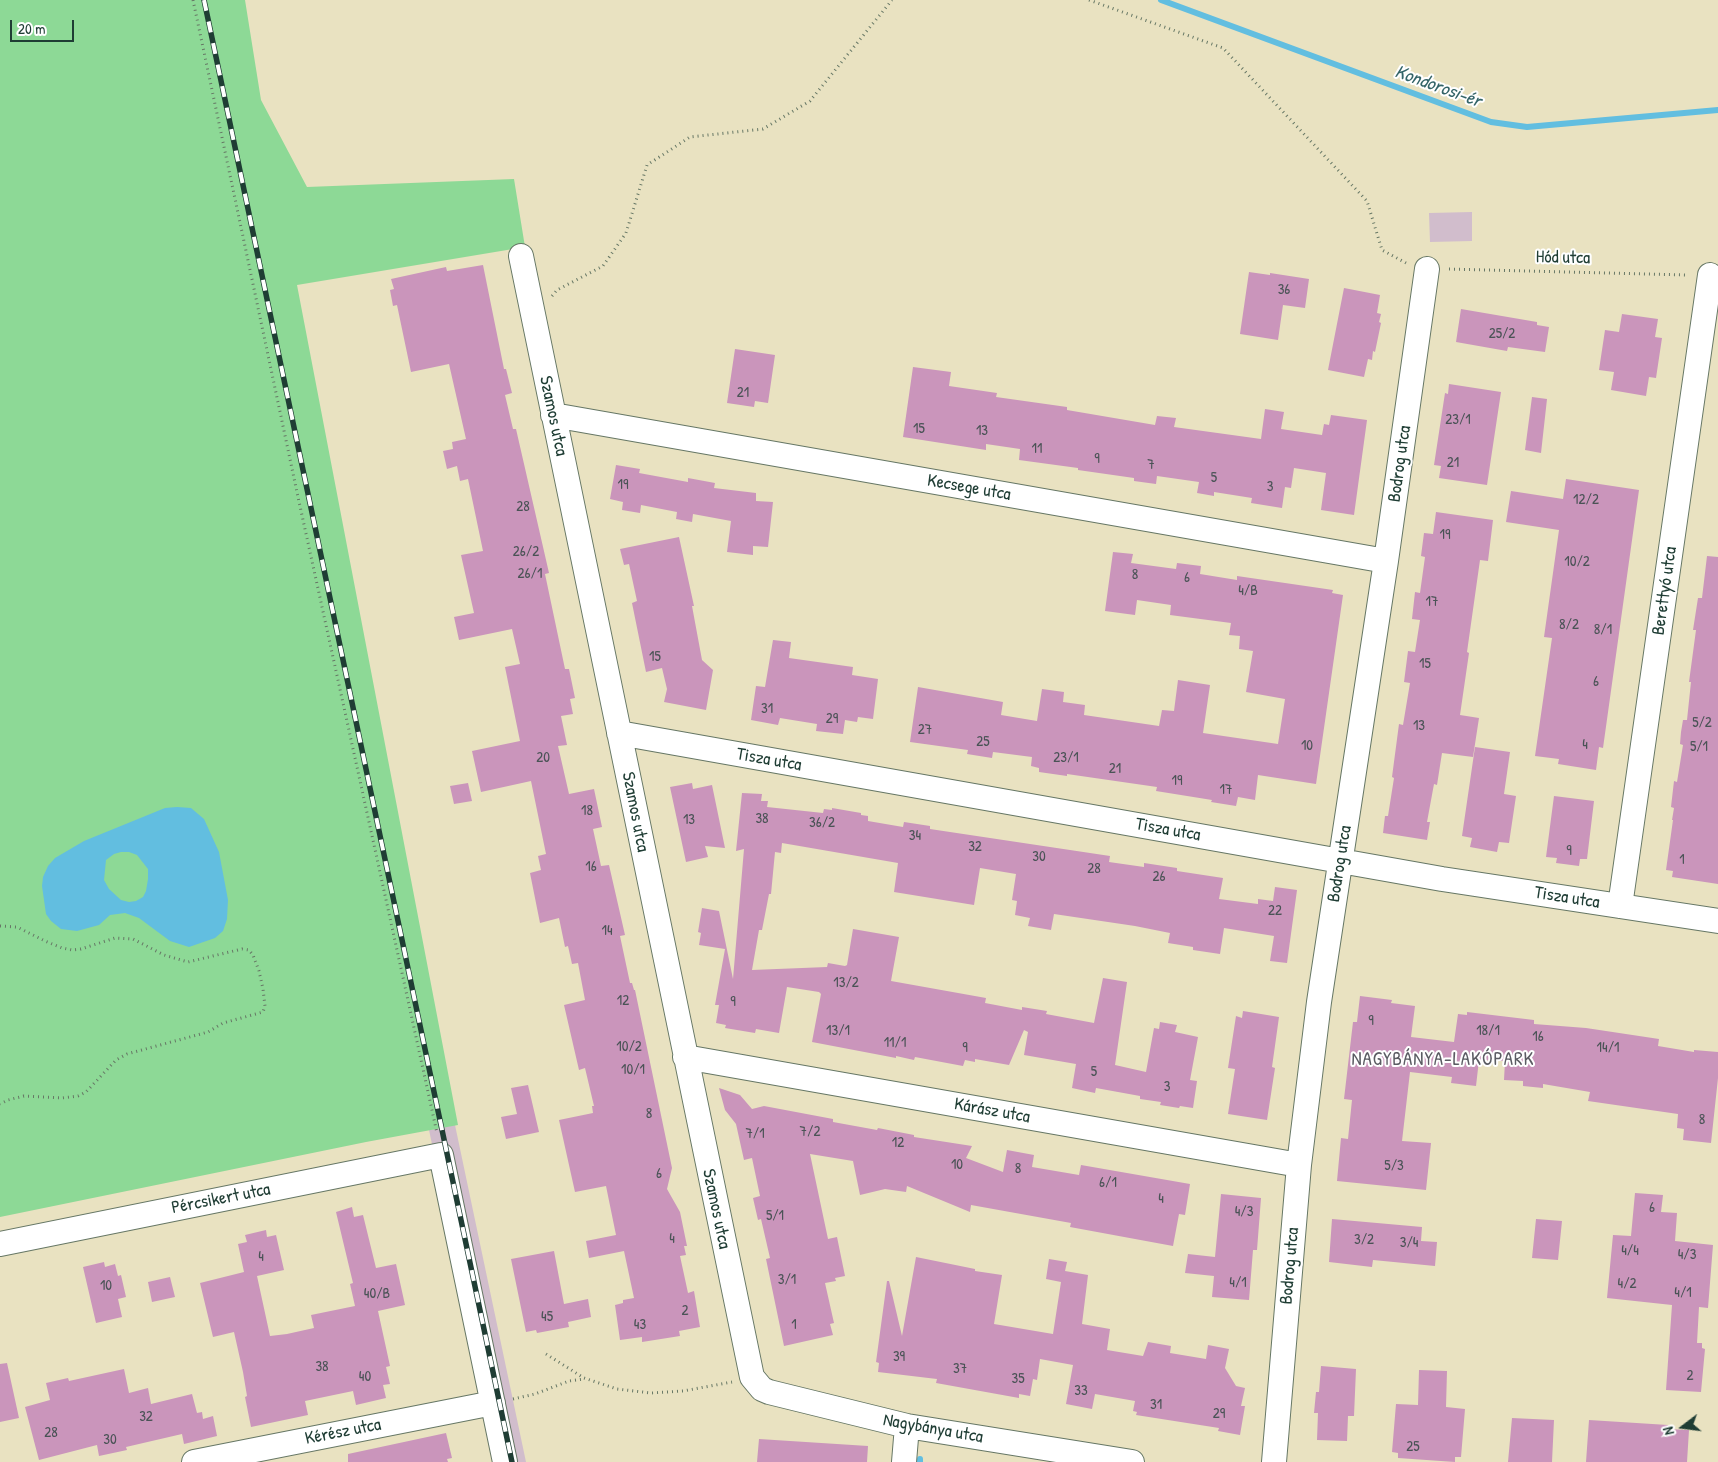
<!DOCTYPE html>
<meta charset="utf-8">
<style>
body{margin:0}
#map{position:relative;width:1718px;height:1462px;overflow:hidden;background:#e9e2c1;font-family:"Patrick Hand",sans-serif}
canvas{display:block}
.north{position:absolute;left:1658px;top:1402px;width:50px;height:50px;-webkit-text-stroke:4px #fff;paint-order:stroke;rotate:255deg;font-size:14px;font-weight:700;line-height:20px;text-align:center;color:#1f3d34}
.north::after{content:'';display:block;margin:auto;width:18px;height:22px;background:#1f3d34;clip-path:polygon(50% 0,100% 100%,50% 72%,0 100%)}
.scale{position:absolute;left:10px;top:20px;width:64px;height:22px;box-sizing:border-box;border:2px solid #1f3d34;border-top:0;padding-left:6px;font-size:15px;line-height:18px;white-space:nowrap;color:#1f3d34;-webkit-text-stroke:4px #fff;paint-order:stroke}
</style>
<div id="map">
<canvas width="1718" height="1462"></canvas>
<div class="north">N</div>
<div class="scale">20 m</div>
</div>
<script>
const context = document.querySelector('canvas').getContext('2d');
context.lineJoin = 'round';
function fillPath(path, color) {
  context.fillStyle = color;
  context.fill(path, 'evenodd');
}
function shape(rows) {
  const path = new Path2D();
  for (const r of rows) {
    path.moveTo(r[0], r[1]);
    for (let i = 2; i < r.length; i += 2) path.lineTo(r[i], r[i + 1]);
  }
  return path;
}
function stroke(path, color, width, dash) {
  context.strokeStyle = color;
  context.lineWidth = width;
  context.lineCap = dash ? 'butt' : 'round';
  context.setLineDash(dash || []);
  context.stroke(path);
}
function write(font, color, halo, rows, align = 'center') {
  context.font = font + ' "Patrick Hand",sans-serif';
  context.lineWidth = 4;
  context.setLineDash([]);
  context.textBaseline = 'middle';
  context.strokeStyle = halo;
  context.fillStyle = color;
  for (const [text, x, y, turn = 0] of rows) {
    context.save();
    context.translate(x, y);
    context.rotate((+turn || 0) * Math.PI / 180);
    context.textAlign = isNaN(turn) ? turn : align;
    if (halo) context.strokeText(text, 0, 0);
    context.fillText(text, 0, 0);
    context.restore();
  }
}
const industrial = shape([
 [1472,212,1472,241,1430,242,1429,213],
 [455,1125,526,1462,499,1462,429,1130]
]);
const green = shape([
 [0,0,245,0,261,100,307,187,514,179,525,247,297,285,458,1125,366,1142,0,1217]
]);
const water = shape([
 [177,807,191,808,204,819,219,852,228,900,227,919,223,931,215,938,189,947,170,941,139,918,125,913,110,915,99,925,77,931,61,929,51,921,46,914,42,886,43,877,48,866,55,858,84,841,165,808],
 [121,852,129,852,137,855,148,869,148,879,146,891,143,897,136,901,129,902,121,900,109,889,104,880,106,860,114,854]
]);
const stream = shape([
 [1161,0,1491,122,1527,127,1718,110],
 [920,1462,920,1459]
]);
const building = shape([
 [483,265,504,369,506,369,512,393,505,395,513,429,516,429,549,573,545,574,565,669,569,669,575,698,570,699,573,714,561,716,567,745,558,746,569,794,594,789,602,827,593,829,601,866,609,865,625,935,620,936,630,983,632,983,634,990,635,990,672,1168,667,1189,680,1212,687,1246,684,1246,686,1255,680,1256,688,1293,694,1291,700,1327,679,1331,680,1336,642,1342,642,1337,620,1340,615,1305,623,1303,623,1300,634,1298,624,1251,589,1258,586,1241,616,1235,606,1186,575,1192,559,1120,593,1113,592,1106,594,1106,585,1068,579,1070,564,1005,585,1000,578,963,572,964,568,946,565,947,559,918,540,923,530,873,541,870,538,856,546,854,531,781,481,792,472,751,520,741,505,667,520,664,512,629,459,640,454,617,474,613,461,555,483,551,468,479,460,481,457,466,447,469,443,451,453,449,452,442,466,439,449,364,411,372,397,305,393,306,390,290,394,289,391,279,446,267,447,271],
 [1249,272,1270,275,1270,273,1309,279,1305,308,1283,305,1278,340,1240,334],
 [1344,288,1380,295,1377,313,1381,314,1379,322,1381,323,1375,352,1373,351,1372,360,1368,359,1364,377,1328,370],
 [1461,309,1537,322,1537,325,1549,327,1545,352,1508,347,1507,351,1456,342],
 [1622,314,1658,319,1655,337,1662,338,1656,378,1649,377,1646,396,1611,390,1614,372,1599,370,1605,330,1619,332],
 [735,349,775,355,768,403,755,401,754,407,727,403],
 [913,367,951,372,949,386,997,393,996,397,1067,407,1067,410,1155,425,1157,416,1176,418,1174,427,1261,439,1265,409,1284,412,1281,429,1322,435,1324,424,1329,425,1331,415,1367,420,1354,515,1321,510,1326,473,1294,468,1291,488,1285,487,1282,508,1251,503,1252,498,1214,492,1214,496,1197,493,1199,482,1157,476,1156,484,1134,481,1134,478,1078,470,1078,468,1019,460,1020,449,986,444,986,450,903,437],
 [1449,384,1501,392,1487,485,1439,478,1441,466,1434,465,1445,393,1448,394],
 [1532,397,1547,399,1541,453,1525,450],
 [616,465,640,469,639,473,688,482,688,478,715,483,714,488,756,493,756,501,773,502,768,547,753,546,753,555,727,552,731,521,693,514,692,522,676,519,677,512,641,505,640,513,622,510,623,502,610,499],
 [1566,479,1639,490,1603,748,1599,747,1596,770,1558,764,1559,759,1535,756,1552,638,1544,637,1559,530,1506,522,1511,491,1563,499],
 [1436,512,1493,520,1488,561,1480,560,1467,652,1469,653,1460,715,1479,718,1473,757,1442,753,1437,785,1434,784,1427,822,1430,822,1427,840,1383,833,1385,816,1388,816,1394,778,1392,777,1399,724,1403,725,1410,683,1404,682,1408,651,1415,652,1420,620,1412,619,1415,592,1420,593,1425,557,1421,556,1424,533,1433,534],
 [679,537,694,606,692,606,702,660,713,670,706,710,664,702,667,689,662,668,646,672,632,603,637,601,629,564,624,565,620,549],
 [1113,552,1133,554,1131,563,1176,569,1177,563,1201,566,1200,574,1237,580,1237,576,1333,590,1332,593,1343,595,1316,784,1258,775,1255,800,1238,797,1236,806,1211,802,1212,800,1156,791,1157,787,1067,774,1067,776,1039,772,1039,768,1031,766,1032,757,993,752,992,758,967,754,968,750,910,742,918,687,1003,702,1001,715,1037,721,1042,689,1064,692,1063,702,1085,705,1084,715,1159,726,1162,710,1174,711,1178,680,1210,685,1203,733,1278,744,1285,699,1246,692,1253,651,1239,649,1240,636,1229,635,1231,623,1170,615,1171,605,1137,600,1135,615,1105,611],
 [1707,556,1718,557,1718,884,1672,877,1673,871,1666,870,1673,820,1672,820,1674,808,1671,807,1674,781,1677,782,1683,745,1680,744,1681,732,1683,720,1687,720,1691,682,1689,682,1696,630,1693,630,1698,598,1702,598],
 [773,640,791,642,789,658,853,667,852,675,878,679,873,719,858,717,857,722,845,720,843,734,816,731,817,724,780,718,778,725,751,720,756,686,765,687],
 [1475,747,1510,752,1504,794,1516,796,1509,843,1499,842,1497,852,1470,847,1472,838,1462,836],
 [468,783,472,801,454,804,450,786],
 [692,783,693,789,712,785,725,848,705,846,708,857,686,862,670,787],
 [742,793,762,794,761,801,768,801,767,807,823,813,824,809,832,810,832,808,861,813,861,815,868,816,868,821,903,827,904,822,930,826,930,829,1110,856,1109,862,1144,867,1144,863,1177,868,1177,871,1223,878,1219,899,1258,904,1258,899,1273,901,1275,887,1297,890,1287,963,1270,961,1274,936,1224,928,1220,954,1193,950,1193,947,1168,943,1170,933,1135,926,1054,914,1051,930,1028,926,1030,918,1015,915,1017,901,1012,900,1016,874,980,868,974,905,894,892,898,863,782,843,781,853,775,852,771,894,769,894,762,930,759,930,752,970,827,967,828,963,845,966,847,965,853,929,899,937,891,981,986,998,985,1003,1022,1010,1022,1007,1047,1011,1046,1014,1094,1023,1103,978,1127,982,1115,1065,1146,1072,1154,1028,1159,1029,1160,1022,1177,1025,1175,1032,1198,1037,1190,1080,1197,1081,1193,1108,1180,1106,1179,1108,1160,1105,1161,1102,1140,1099,1140,1096,1096,1088,1095,1093,1072,1088,1076,1064,1024,1055,1028,1032,1024,1030,1009,1065,975,1059,975,1062,965,1060,963,1066,915,1057,914,1060,896,1056,896,1058,812,1042,821,994,819,992,787,987,779,1033,756,1029,755,1033,725,1028,726,1025,716,1023,719,1005,715,1005,725,949,699,945,701,933,698,932,702,908,719,911,733,979,744,849,736,851],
 [1554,796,1594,801,1587,859,1580,859,1579,866,1556,863,1557,858,1546,857],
 [1360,996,1392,1000,1391,1003,1415,1006,1411,1037,1454,1042,1458,1014,1467,1015,1467,1012,1534,1020,1534,1024,1586,1028,1659,1039,1658,1046,1694,1052,1694,1050,1718,1052,1718,1078,1711,1143,1683,1140,1684,1129,1677,1128,1678,1114,1588,1101,1590,1092,1543,1084,1543,1088,1523,1086,1523,1081,1504,1080,1505,1061,1479,1060,1476,1086,1451,1083,1452,1077,1410,1072,1402,1141,1431,1143,1426,1190,1337,1181,1341,1138,1348,1139,1352,1100,1344,1099,1353,1022,1357,1022],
 [1243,1011,1279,1017,1272,1067,1275,1068,1267,1120,1228,1114,1235,1069,1228,1068,1236,1016,1242,1018],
 [528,1085,539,1132,506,1139,501,1117,517,1114,511,1088],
 [719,1088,740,1095,752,1109,764,1106,833,1119,833,1122,877,1130,878,1128,914,1135,914,1137,972,1146,966,1158,1003,1172,1007,1150,1034,1155,1032,1167,1079,1175,1081,1165,1190,1184,1185,1215,1179,1214,1173,1246,1070,1227,1071,1223,971,1205,970,1212,907,1186,906,1192,885,1189,860,1195,853,1161,810,1154,828,1239,837,1237,845,1276,835,1278,836,1281,825,1283,834,1323,830,1324,833,1335,784,1346,766,1259,770,1258,761,1219,758,1220,753,1198,760,1196,752,1158,744,1160,736,1124,725,1110],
 [1635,1193,1663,1195,1661,1212,1677,1213,1675,1241,1713,1245,1708,1308,1699,1307,1697,1343,1702,1343,1702,1348,1705,1349,1701,1392,1666,1390,1672,1305,1607,1298,1613,1235,1631,1236],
 [1221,1194,1261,1198,1257,1250,1253,1250,1249,1300,1212,1297,1214,1276,1185,1273,1188,1254,1215,1257],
 [352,1207,354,1217,363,1215,376,1268,396,1264,405,1305,378,1311,390,1366,386,1367,390,1384,383,1385,386,1398,356,1405,353,1391,305,1401,308,1415,251,1427,245,1397,247,1396,243,1372,234,1332,213,1337,200,1283,244,1272,238,1244,247,1242,245,1235,266,1230,267,1237,276,1235,284,1270,257,1276,270,1336,287,1334,314,1328,311,1315,355,1306,350,1284,353,1283,336,1212],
 [1332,1219,1422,1227,1421,1241,1437,1242,1435,1266,1373,1260,1372,1267,1329,1262],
 [1536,1219,1562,1221,1558,1260,1532,1258],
 [554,1251,564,1304,588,1299,591,1317,568,1322,569,1327,537,1333,536,1330,526,1332,511,1259],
 [916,1257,975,1269,975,1271,1002,1275,994,1324,1053,1334,1061,1282,1046,1279,1049,1259,1067,1262,1065,1271,1088,1275,1082,1324,1110,1329,1107,1350,1143,1356,1148,1342,1171,1346,1170,1353,1206,1359,1208,1345,1229,1349,1225,1368,1236,1386,1245,1388,1241,1406,1245,1406,1240,1435,1218,1431,1219,1428,1136,1415,1137,1412,1133,1411,1135,1401,1095,1394,1092,1409,1066,1404,1073,1365,1040,1359,1037,1380,1033,1379,1030,1396,1019,1394,1019,1398,936,1383,937,1379,878,1372,879,1363,876,1362,887,1281,889,1281,902,1336],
 [104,1262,105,1267,115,1264,118,1276,121,1275,126,1297,118,1299,122,1317,96,1323,83,1267],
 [170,1277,175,1297,152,1302,148,1282],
 [7,1363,19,1418,0,1422,0,1364],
 [1321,1366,1356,1369,1354,1416,1348,1416,1347,1441,1317,1440,1318,1413,1314,1413,1316,1392,1319,1392],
 [124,1369,129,1393,148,1388,151,1404,192,1394,197,1413,202,1412,203,1419,213,1416,217,1436,184,1444,182,1434,126,1447,127,1450,99,1456,97,1445,39,1460,25,1407,50,1400,46,1383,68,1378,69,1381],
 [1419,1370,1447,1371,1446,1407,1465,1409,1461,1457,1455,1457,1455,1462,1398,1458,1398,1453,1392,1452,1396,1404,1418,1405],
 [1512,1418,1554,1420,1552,1462,1508,1462],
 [1589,1420,1668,1425,1667,1429,1689,1430,1687,1462,1586,1462],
 [446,1433,452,1458,447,1459,448,1462,348,1462,348,1454],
 [759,1439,868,1446,867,1462,757,1462]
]);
const path = shape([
 [193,0,298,497,437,1133],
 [1089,0,1223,48,1367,201,1382,250,1406,263],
 [1449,269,1687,275],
 [552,296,557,290,603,266,626,233,647,165,690,137,763,129,810,101,892,0],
 [0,926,17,927,45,941,62,948,72,950,81,949,115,938,133,939,164,955,188,962,242,949,249,950,253,955,259,971,263,989,265,1006,263,1012,223,1023,208,1032,127,1054,116,1060,86,1092,78,1096,62,1098,24,1096,8,1100,0,1104],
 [546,1354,584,1378,617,1389,651,1393,683,1391,732,1382],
 [513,1399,535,1394,569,1381,584,1379]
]);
const street = shape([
 [521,256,752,1377,762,1389,769,1392,907,1426,1132,1462],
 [553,415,1386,561],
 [619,733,1442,879,1718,921],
 [1620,906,1710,275],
 [685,1057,1299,1165],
 [0,1244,441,1155,505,1462],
 [194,1462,493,1403],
 [904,1462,907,1426],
 [1274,1462,1299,1165,1319,1002,1386,561,1427,269]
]);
const rail = shape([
 [204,0,512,1462]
]);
const numberNames = [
 ["36",1284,290],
 ["25/2",1502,334],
 ["21",743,393],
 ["23/1",1458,420],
 ["15",919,429],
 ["13",982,431],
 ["11",1037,449],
 ["9",1097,459],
 ["21",1453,463],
 ["7",1151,465],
 ["5",1214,478],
 ["19",623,485],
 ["3",1270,487],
 ["12/2",1586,500],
 ["28",523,507],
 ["19",1445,535],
 ["26/2",526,552],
 ["10/2",1577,562],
 ["26/1",530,574],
 ["8",1135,575],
 ["6",1187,578],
 ["4/B",1248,591],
 ["17",1432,602],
 ["8/2",1569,625],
 ["8/1",1603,630],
 ["15",655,657],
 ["15",1425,664],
 ["6",1596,682],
 ["31",767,709],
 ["29",832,719],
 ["5/2",1702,723],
 ["13",1419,726],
 ["27",925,730],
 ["25",983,742],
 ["4",1585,745],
 ["10",1307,746],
 ["5/1",1699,747],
 ["20",543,758],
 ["23/1",1066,758],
 ["21",1115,769],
 ["19",1177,781],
 ["17",1226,790],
 ["18",587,811],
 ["38",762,819],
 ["13",689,820],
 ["36/2",822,823],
 ["34",915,836],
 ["32",975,847],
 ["9",1569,851],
 ["30",1039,857],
 ["1",1682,860],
 ["16",591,867],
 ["28",1094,869],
 ["26",1159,877],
 ["22",1275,911],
 ["14",607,931],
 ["13/2",846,983],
 ["12",623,1001],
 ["9",733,1002],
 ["9",1371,1021],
 ["13/1",838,1031],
 ["18/1",1488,1031],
 ["16",1538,1037],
 ["11/1",895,1043],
 ["10/2",629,1047],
 ["9",965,1048],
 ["14/1",1608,1048],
 ["10/1",633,1070],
 ["5",1094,1072],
 ["3",1167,1087],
 ["8",649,1114],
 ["8",1702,1120],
 ["7/2",810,1132],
 ["7/1",755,1134],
 ["12",898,1143],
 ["10",957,1165],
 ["5/3",1394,1166],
 ["8",1018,1169],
 ["6",659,1174],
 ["6/1",1108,1183],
 ["4",1161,1199],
 ["6",1652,1208],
 ["4/3",1244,1212],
 ["5/1",775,1216],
 ["4",672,1239],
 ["3/2",1364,1240],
 ["3/4",1409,1243],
 ["4/4",1630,1251],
 ["4/3",1687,1255],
 ["4",261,1257],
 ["3/1",787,1280],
 ["4/1",1238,1283],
 ["4/2",1627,1284],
 ["10",106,1286],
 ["4/1",1683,1293],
 ["40/B",377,1294],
 ["2",685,1311],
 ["45",547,1317],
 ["43",640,1325],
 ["1",794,1325],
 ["39",899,1357],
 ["38",322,1367],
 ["37",960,1369],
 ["2",1690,1376],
 ["40",365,1377],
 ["35",1018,1379],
 ["33",1081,1391],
 ["31",1156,1405],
 ["29",1219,1414],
 ["32",146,1417],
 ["28",51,1433],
 ["30",110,1440],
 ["25",1413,1447]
];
const streetNames = [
 ["Hód utca",1563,258,1],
 ["Szamos utca",553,416,78],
 ["Bodrog utca",1400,464,-82],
 ["Kecsege utca",969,488,10],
 ["Berettyó utca",1665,591,-82],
 ["Tisza utca",769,760,10],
 ["Szamos utca",635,812,79],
 ["Tisza utca",1168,830,10],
 ["Bodrog utca",1340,864,-81],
 ["Tisza utca",1567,898,9],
 ["Kárász utca",992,1111,10],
 ["Pércsikert utca",221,1199,-11],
 ["Szamos utca",716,1209,78],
 ["Bodrog utca",1290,1266,-85],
 ["Nagybánya utca",933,1429,10],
 ["Kérész utca",343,1432,-11]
];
const waterNames = [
 ["Kondorosi-ér",1438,87,20]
];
const neighbourhoodNames = [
 ["NAGYBÁNYA-LAKÓPARK",1443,1060]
];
fillPath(industrial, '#d1bdcc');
fillPath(green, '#8dd996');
fillPath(water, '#62bee0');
stroke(stream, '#62bee0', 6);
fillPath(building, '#ca95bb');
stroke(street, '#667765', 26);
stroke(path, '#667765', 3, [1, 4]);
stroke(street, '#fff', 24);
stroke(rail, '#1f3d34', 5.5);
stroke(rail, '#fff', 4, [11]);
write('15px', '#4a5356', null, numberNames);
write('18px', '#1f3d34', '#fff', streetNames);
write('italic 19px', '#336468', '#fff', waterNames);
context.letterSpacing = '1px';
write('19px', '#5b5c63', '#fff', neighbourhoodNames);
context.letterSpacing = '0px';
</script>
